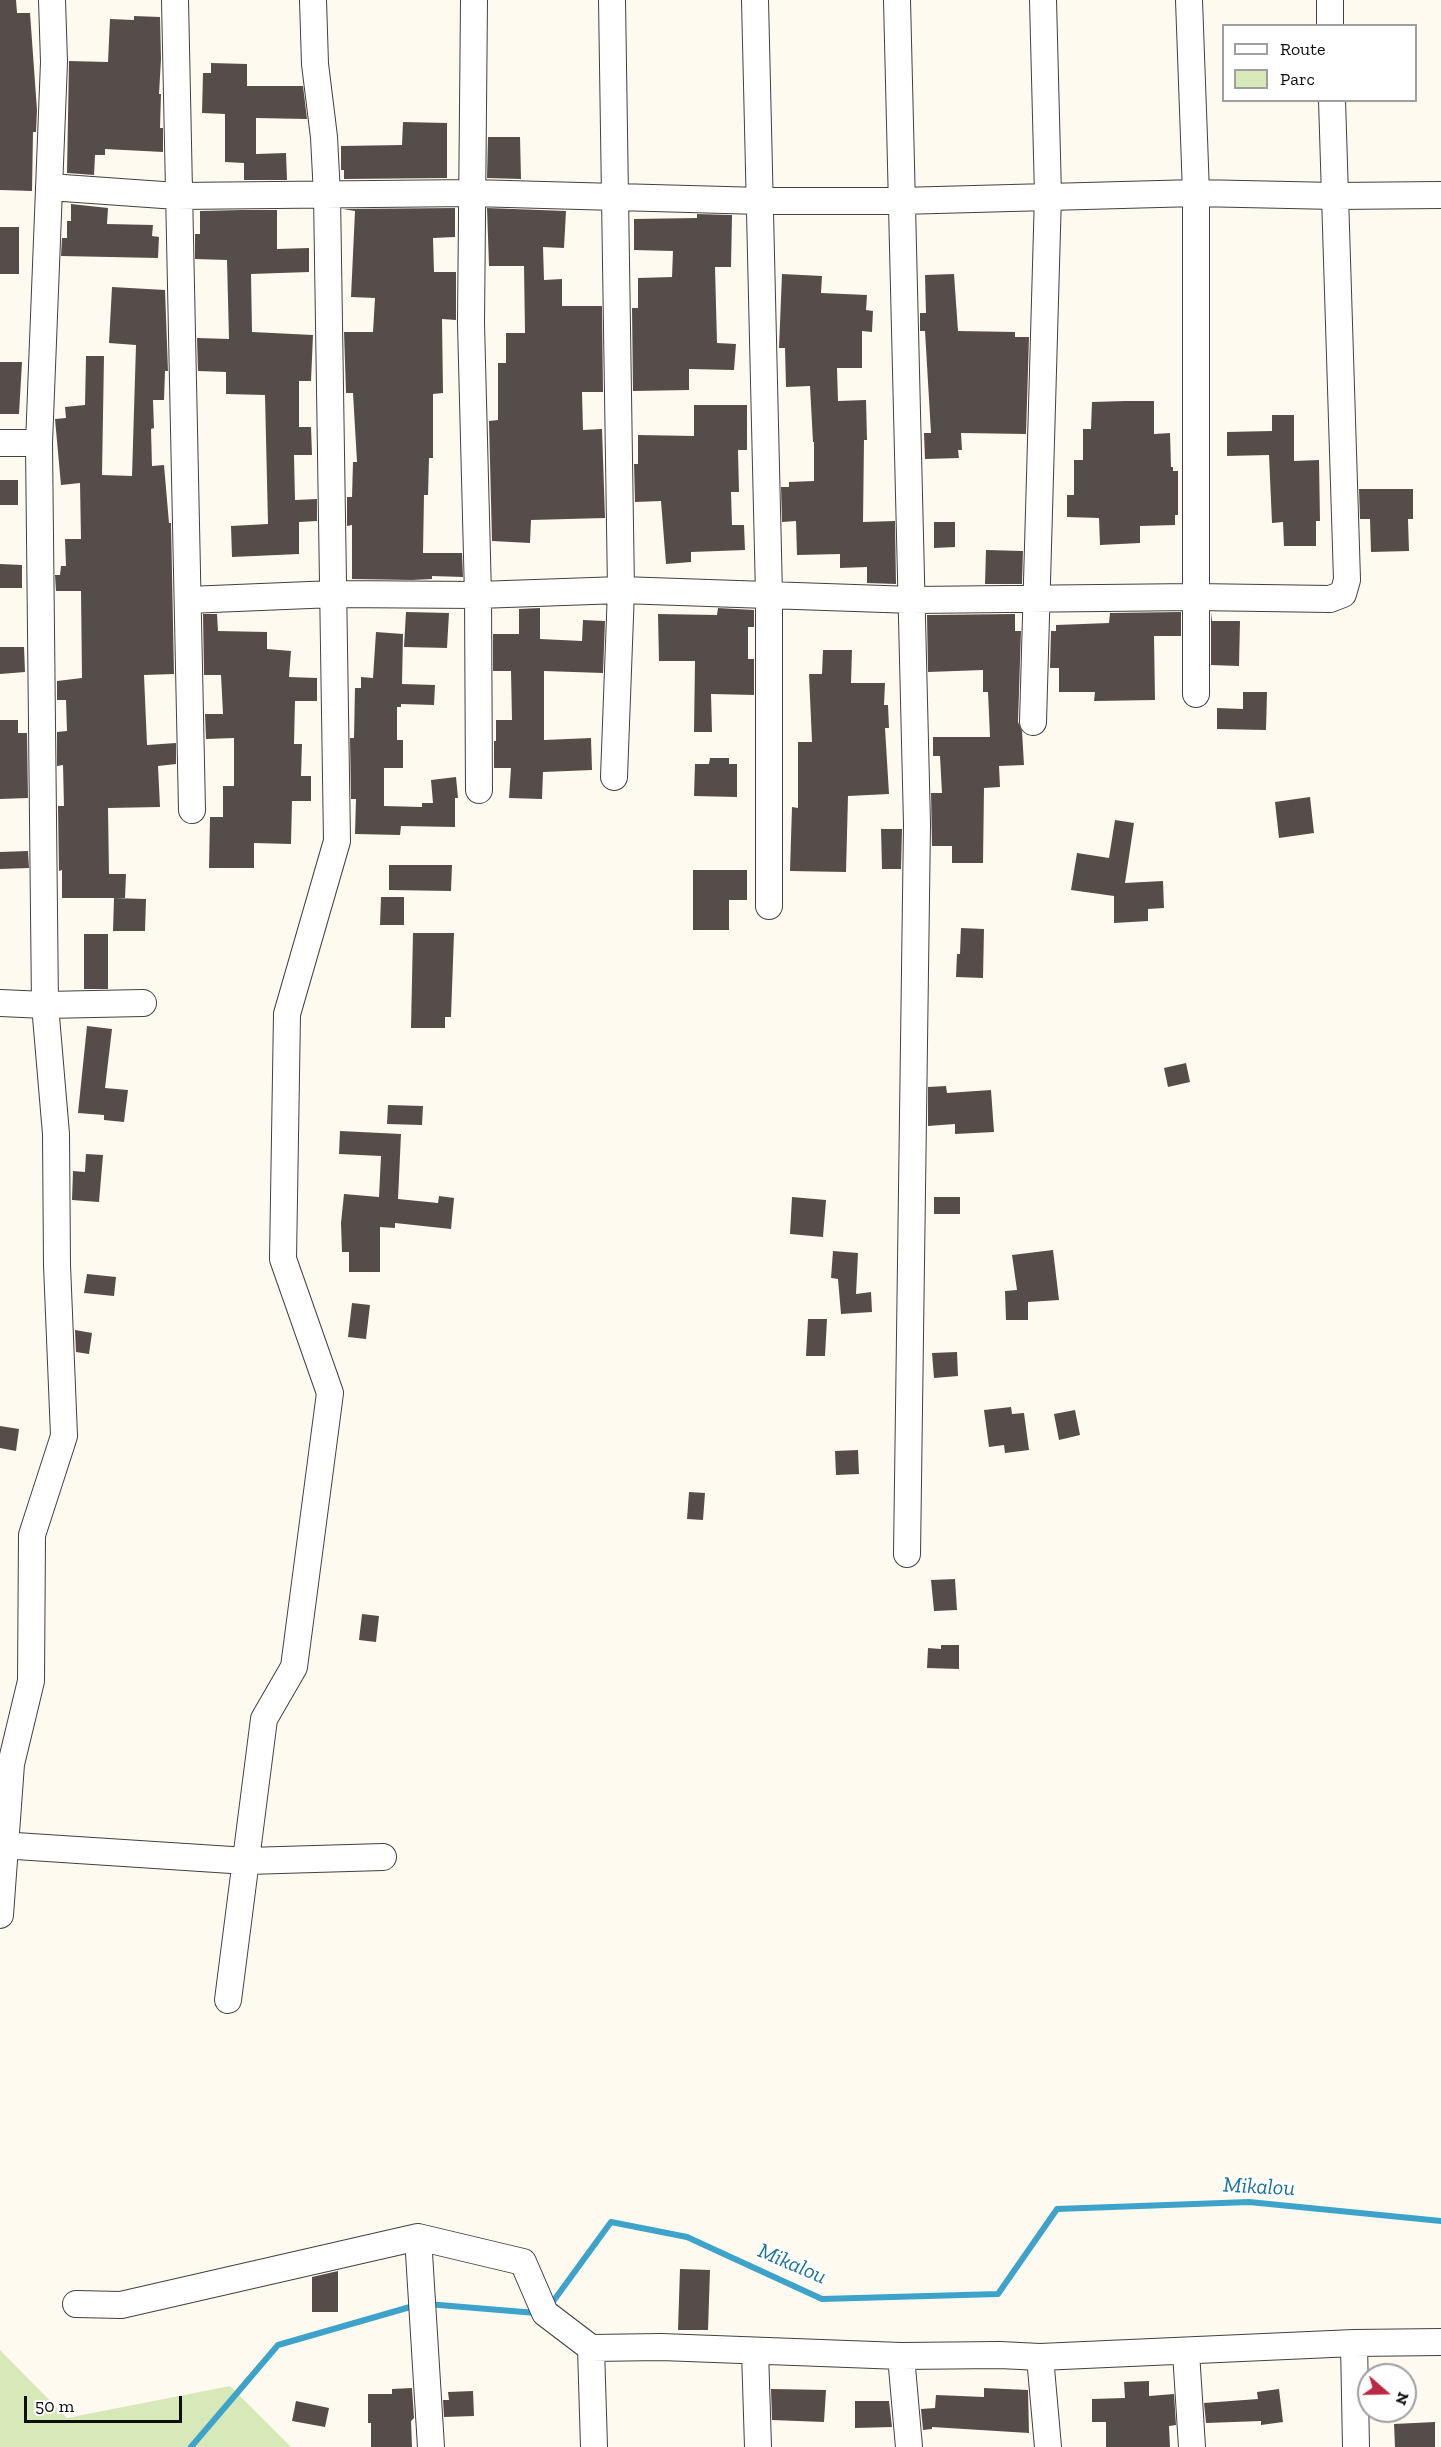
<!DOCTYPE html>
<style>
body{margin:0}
#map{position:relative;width:1441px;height:2447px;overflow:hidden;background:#fffaef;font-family:"Zilla Slab",serif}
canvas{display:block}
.legend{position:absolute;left:1222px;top:24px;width:195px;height:78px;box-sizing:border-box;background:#fff;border:2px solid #9f9f9f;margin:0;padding:8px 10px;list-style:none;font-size:18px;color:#0e0e0e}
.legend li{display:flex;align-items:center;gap:12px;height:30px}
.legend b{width:30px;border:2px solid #9f9f9f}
.north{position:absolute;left:1357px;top:2363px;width:60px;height:60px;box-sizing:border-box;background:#fff;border:2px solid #9f9f9f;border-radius:50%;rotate:110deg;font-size:16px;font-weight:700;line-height:24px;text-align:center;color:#0e0e0e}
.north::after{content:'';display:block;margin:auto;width:21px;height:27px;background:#ba2942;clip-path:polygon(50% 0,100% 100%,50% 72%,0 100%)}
.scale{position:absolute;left:24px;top:2396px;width:158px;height:27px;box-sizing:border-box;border:3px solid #0e0e0e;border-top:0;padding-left:8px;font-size:18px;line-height:21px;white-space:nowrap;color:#0e0e0e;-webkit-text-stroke:4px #fff;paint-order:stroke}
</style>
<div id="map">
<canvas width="1441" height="2447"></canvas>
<ul class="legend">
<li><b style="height:8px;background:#fff"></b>Route</li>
<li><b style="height:16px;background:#d7e8b9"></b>Parc</li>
</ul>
<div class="north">N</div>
<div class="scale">50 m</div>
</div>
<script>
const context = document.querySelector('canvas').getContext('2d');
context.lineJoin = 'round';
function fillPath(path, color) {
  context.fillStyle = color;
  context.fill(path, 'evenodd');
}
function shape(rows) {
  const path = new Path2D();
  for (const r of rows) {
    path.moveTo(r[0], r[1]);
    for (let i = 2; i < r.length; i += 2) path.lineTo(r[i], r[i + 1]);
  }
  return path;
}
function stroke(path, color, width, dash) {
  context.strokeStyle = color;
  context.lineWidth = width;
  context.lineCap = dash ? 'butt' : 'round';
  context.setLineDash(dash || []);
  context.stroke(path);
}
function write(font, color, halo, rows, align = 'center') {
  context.font = font + ' "Zilla Slab",serif';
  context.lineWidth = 6;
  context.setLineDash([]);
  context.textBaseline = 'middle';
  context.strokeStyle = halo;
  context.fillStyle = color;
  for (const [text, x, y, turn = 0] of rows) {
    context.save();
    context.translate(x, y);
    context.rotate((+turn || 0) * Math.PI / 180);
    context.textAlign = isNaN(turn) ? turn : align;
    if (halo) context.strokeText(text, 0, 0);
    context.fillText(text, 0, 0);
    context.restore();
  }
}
const green = shape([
 [0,2350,67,2418,230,2386,291,2447,0,2447]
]);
const stream = shape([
 [427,2304,536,2313],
 [549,2307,611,2222,687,2237,822,2299,998,2294,1057,2209,1249,2202,1441,2221],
 [191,2447,278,2345,417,2305]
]);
const building = shape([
 [0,0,16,0,17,13,30,13,37,110,36,132,33,132,32,191,0,190],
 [134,16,160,17,161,59,159,94,161,94,160,128,163,128,163,152,105,149,105,155,95,155,94,175,67,173,69,61,108,62,110,19,134,20],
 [211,63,247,64,247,86,303,86,307,119,256,118,256,154,286,153,287,180,244,180,244,163,225,162,225,114,202,113,203,73,211,73],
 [403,122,447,123,447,178,344,179,344,170,341,170,341,146,402,145],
 [488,137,520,137,521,179,487,178],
 [71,204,108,208,107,224,153,225,152,236,159,237,158,258,61,256,62,238,67,238,67,221,71,221],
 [455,208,455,237,433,238,434,272,456,272,456,320,442,319,443,393,433,394,433,458,429,458,428,495,424,495,423,553,462,553,463,577,432,576,432,579,412,580,352,579,352,525,347,526,347,497,352,497,353,462,357,462,353,393,346,393,344,332,373,332,375,298,351,297,355,211,343,209],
 [487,208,566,211,564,248,543,247,544,280,562,279,562,306,602,306,603,392,582,392,583,430,602,429,605,518,531,520,530,543,492,541,489,421,498,420,498,363,506,363,506,333,525,333,524,266,489,266],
 [241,210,277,210,277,249,309,248,309,272,251,274,252,332,313,335,311,381,299,381,299,427,311,427,312,455,294,455,295,500,317,499,317,521,299,522,299,554,232,557,231,526,268,524,265,395,226,394,226,372,198,371,197,338,229,339,227,260,195,259,195,234,200,234,200,211],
 [697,214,732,215,731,267,715,267,717,343,736,344,734,370,689,369,689,390,633,391,632,308,638,308,638,278,672,277,673,251,634,250,634,219,697,218],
 [0,227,19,227,19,274,0,274],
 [782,274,822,276,821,293,867,295,866,310,873,311,872,332,862,331,862,368,837,368,838,401,866,400,867,440,864,440,863,522,895,521,896,584,867,583,867,567,840,568,840,554,797,555,796,521,782,522,781,487,789,487,789,482,814,481,814,442,813,442,810,386,786,387,785,348,779,348],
 [954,274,958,331,1015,332,1015,337,1029,337,1026,434,961,433,962,450,958,450,959,458,925,459,924,433,931,433,925,331,920,331,920,313,926,313,925,275],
 [112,287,165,290,168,371,165,371,164,400,153,400,154,428,151,429,152,466,164,465,169,523,171,523,174,674,144,675,147,745,176,743,176,764,158,766,160,807,108,808,109,874,126,874,125,898,62,898,62,870,59,871,58,806,64,806,63,765,57,766,57,732,67,731,66,700,57,700,57,681,82,678,81,591,56,591,55,575,60,575,61,566,66,566,65,539,81,539,80,483,61,485,55,419,66,418,65,407,85,405,86,356,104,356,102,475,132,476,136,345,109,343],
 [0,362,22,362,19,414,0,414],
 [1125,401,1154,401,1154,434,1170,433,1171,467,1173,467,1173,471,1178,471,1178,515,1175,515,1175,525,1140,526,1140,543,1100,545,1099,518,1067,517,1067,495,1074,495,1074,460,1083,460,1083,429,1091,429,1092,402],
 [694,405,747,405,747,450,738,450,739,492,731,492,732,525,744,525,745,550,691,552,691,562,666,564,661,501,635,502,634,464,638,464,638,435,694,436],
 [1272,415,1294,415,1294,461,1319,460,1320,521,1316,521,1316,546,1284,546,1283,522,1272,523,1269,455,1227,456,1227,432,1272,431],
 [0,480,18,480,18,505,0,505],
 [1359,489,1413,489,1413,519,1408,519,1409,551,1371,552,1370,519,1360,519],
 [934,522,955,522,955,547,934,548],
 [986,550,1023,551,1022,584,985,584],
 [0,564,22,565,22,588,0,588],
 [540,608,540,639,582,641,583,620,605,621,603,673,544,671,544,740,591,738,592,770,543,772,542,799,509,798,511,768,494,768,494,741,496,741,496,720,512,720,511,671,493,671,493,634,519,634,519,609],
 [718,608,754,610,754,627,748,627,748,659,754,659,754,695,711,694,712,732,694,732,695,661,659,661,658,614,717,615],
 [406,612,449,613,447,648,404,647],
 [1181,612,1181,636,1154,636,1155,700,1094,701,1095,692,1059,692,1059,668,1050,668,1051,631,1056,631,1056,625,1109,623,1110,613],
 [1211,612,1212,621,1240,621,1239,666,1211,665],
 [203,614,217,614,218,631,267,632,267,649,291,651,289,677,317,678,317,701,295,701,294,744,302,744,301,776,311,776,311,801,292,801,291,844,254,843,254,868,209,868,210,817,223,817,223,786,234,786,234,738,206,739,205,714,223,714,221,675,204,675],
 [1015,614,1015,631,1021,631,1018,722,1022,731,1024,765,999,766,1000,787,984,788,983,863,952,863,952,846,932,846,931,793,942,793,940,756,933,756,933,737,990,737,988,692,983,692,983,670,928,672,927,615],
 [376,632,403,634,402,684,435,685,434,705,401,704,401,707,397,707,397,740,403,740,403,768,384,768,384,806,422,807,422,803,433,803,431,780,456,777,458,798,455,798,455,827,401,826,400,835,355,834,356,799,351,799,350,738,354,738,355,688,361,688,361,677,373,678],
 [0,647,24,647,25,672,0,674],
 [823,650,852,650,851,683,885,683,884,705,888,705,889,728,885,728,889,794,848,796,846,872,790,871,792,807,798,808,798,742,812,742,809,674,822,674],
 [1243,692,1267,692,1266,730,1217,729,1217,708,1243,709],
 [0,720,18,720,18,733,27,733,28,798,0,799],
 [710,758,729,758,729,764,737,764,737,797,694,796,695,764,709,764],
 [1310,797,1314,833,1279,838,1275,802],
 [1115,820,1134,823,1125,883,1163,881,1164,908,1148,909,1148,921,1114,923,1114,896,1071,890,1077,853,1109,858],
 [881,829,902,829,901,869,882,869],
 [28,851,29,868,0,869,0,852],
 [389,865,452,865,451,891,389,890],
 [693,870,747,870,747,900,729,900,729,930,693,930],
 [381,897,404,897,404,925,380,925],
 [114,898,146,899,145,931,113,931],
 [961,928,984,929,983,978,956,977,957,954,960,954],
 [413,933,454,933,451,1017,445,1017,445,1028,411,1028],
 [84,934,108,934,108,989,84,989],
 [87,1026,112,1029,105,1088,128,1090,124,1122,104,1120,104,1115,78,1113],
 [1186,1063,1190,1082,1168,1087,1164,1068],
 [946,1086,947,1093,991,1090,994,1132,955,1134,955,1124,928,1126,928,1087],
 [388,1105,423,1106,422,1125,387,1124],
 [340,1131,401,1134,398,1199,438,1203,439,1196,454,1198,451,1229,395,1223,395,1228,380,1227,380,1272,349,1272,349,1252,342,1252,341,1223,344,1194,379,1197,381,1156,339,1154],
 [86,1154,103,1155,99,1202,72,1200,73,1171,85,1172],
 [792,1197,826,1200,823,1237,790,1234],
 [934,1197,960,1197,960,1214,934,1214],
 [1053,1250,1059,1300,1028,1302,1028,1320,1006,1320,1005,1291,1017,1290,1012,1255],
 [833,1251,858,1253,856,1294,871,1292,872,1312,841,1314,838,1279,831,1278],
 [87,1274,116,1277,114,1296,84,1293],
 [352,1303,370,1305,366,1339,348,1337],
 [808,1319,827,1319,825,1356,806,1356],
 [75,1330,92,1333,89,1354,76,1352],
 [957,1352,958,1376,934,1378,932,1353],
 [1011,1407,1012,1414,1024,1413,1029,1450,1005,1453,1004,1445,989,1447,984,1410],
 [1075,1410,1080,1435,1059,1440,1054,1414],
 [0,1426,19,1429,16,1451,0,1448],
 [858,1450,859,1474,836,1475,835,1451],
 [689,1492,705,1493,703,1520,687,1519],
 [955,1579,957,1610,934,1611,931,1580],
 [362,1614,379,1616,376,1642,359,1640],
 [941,1645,959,1645,959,1669,927,1668,928,1648,941,1649],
 [680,2269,710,2270,708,2330,678,2330],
 [338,2271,338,2312,312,2312,312,2277],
 [1149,2381,1149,2396,1174,2394,1176,2425,1169,2426,1170,2447,1106,2447,1106,2422,1092,2422,1092,2399,1125,2398,1124,2382],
 [412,2388,414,2418,411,2421,412,2447,371,2447,371,2423,368,2423,368,2394,392,2394,392,2389],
 [984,2388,1028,2390,1029,2433,932,2427,932,2429,923,2430,921,2409,935,2408,936,2395,984,2397],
 [771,2389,826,2390,824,2422,772,2420],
 [1279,2389,1283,2422,1261,2425,1261,2421,1206,2423,1204,2403,1258,2399,1257,2392],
 [473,2391,474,2416,444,2417,443,2400,449,2400,448,2392],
 [296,2401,329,2408,325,2427,292,2421],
 [855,2401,889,2401,892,2427,855,2428],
 [1435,2422,1435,2447,1395,2447,1394,2424]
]);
const minor = shape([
 [175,0,192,810],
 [474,0,471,323,478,595,479,790],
 [612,0,621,590,614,777],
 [755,0,769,594,769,906],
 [897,0,917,824,907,1554],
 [1189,0,1196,193,1196,694],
 [1330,0,1330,26],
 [49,187,177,196,472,193,761,201,900,201,1196,193,1335,196,1441,195],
 [0,443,39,443],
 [188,600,334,594,478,595,621,590,913,600,1195,597,1330,599,1343,594,1347,580,1332,100],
 [1033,722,1048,195,1043,0],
 [0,1003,45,1005,143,1003],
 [0,1845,247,1861,383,1857],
 [0,1915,11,1764,31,1681,32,1535,64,1436,57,1265,56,1134,45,1005,39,443,54,62,52,0],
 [228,2000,264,1719,294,1667,330,1393,283,1259,287,1014,337,841,327,195,324,137,315,64,313,0],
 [418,2237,431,2447],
 [76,2304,121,2305,418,2237,523,2262,545,2313,591,2348,661,2347,901,2356,1000,2355,1040,2357,1354,2343,1441,2342],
 [1354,2343,1356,2447],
 [591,2348,594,2447],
 [755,2351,758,2447],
 [1186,2352,1192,2447],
 [901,2356,909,2447],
 [1040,2357,1048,2447]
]);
const waterNames = [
 ["Mikalou",1259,2187,3],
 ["Mikalou",792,2264,23]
];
fillPath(green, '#d7e8b9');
stroke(stream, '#3ea3ca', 6);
fillPath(building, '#564d4a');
stroke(minor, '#414141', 28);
stroke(minor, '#fff', 26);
write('italic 22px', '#1a739c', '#fff', waterNames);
</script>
